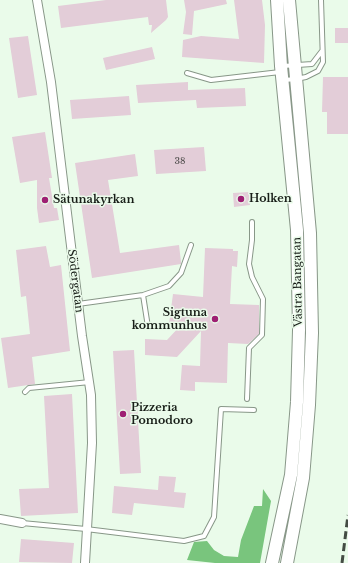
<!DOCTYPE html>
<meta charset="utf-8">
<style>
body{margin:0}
canvas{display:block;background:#eafbea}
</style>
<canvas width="348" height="563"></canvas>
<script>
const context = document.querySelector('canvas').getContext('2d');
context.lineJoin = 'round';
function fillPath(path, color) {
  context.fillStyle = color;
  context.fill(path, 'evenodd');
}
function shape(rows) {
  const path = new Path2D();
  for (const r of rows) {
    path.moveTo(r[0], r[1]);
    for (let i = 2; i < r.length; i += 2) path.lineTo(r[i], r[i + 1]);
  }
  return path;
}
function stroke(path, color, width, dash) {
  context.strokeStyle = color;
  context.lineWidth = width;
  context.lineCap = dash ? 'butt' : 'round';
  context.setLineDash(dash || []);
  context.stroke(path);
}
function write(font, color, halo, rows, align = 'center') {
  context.font = font + ' "Libre Baskerville",serif';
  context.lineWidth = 3;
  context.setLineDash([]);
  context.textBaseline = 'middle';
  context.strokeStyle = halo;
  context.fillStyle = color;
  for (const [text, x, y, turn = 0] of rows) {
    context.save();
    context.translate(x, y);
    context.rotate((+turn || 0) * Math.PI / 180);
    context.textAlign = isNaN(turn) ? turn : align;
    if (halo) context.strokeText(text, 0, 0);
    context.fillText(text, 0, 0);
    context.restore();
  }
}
const forest = shape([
 [263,489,271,501,260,563,215,563,187,560,194,542,207,541,214,550,224,556,238,557,241,540,254,506,262,506]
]);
const building = shape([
 [106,0,166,0,168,17,166,20,151,33,152,25,149,25,148,17,61,28,58,6],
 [184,0,226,0,227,4,194,11,192,35,183,34,186,12],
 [234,0,262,0,265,25,264,63,182,57,183,40,201,36,239,39],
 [335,28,348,28,348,43,335,43],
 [28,36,37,95,18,98,9,38],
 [152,47,155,59,106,70,103,58],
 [323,77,348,77,348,134,327,134,327,112,322,112],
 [188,82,188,90,245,88,246,106,197,108,196,100,138,103,136,85],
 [129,96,131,115,72,119,70,100],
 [45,132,52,178,49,178,54,208,57,208,59,220,39,223,37,208,37,180,20,183,12,137],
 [204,147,206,171,156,174,154,150],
 [135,154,138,176,108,180,120,253,179,245,181,262,181,264,92,278,75,163],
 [249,192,250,205,234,207,233,193],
 [46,246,50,267,61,265,70,351,32,357,35,384,8,388,1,338,30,334,26,296,21,297,16,250],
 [205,248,233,249,233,251,238,251,237,267,232,266,230,304,259,305,259,334,248,344,228,343,227,383,195,382,195,391,180,390,182,365,200,366,201,331,177,357,145,355,145,339,167,340,180,326,169,324,173,294,203,297],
 [134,350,141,473,120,474,113,351],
 [72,394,78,513,21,516,19,489,49,488,44,396],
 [159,476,176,477,174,492,186,493,184,508,134,503,132,515,112,513,114,486,158,490],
 [21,539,74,543,72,563,19,562]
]);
const lane = shape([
 [283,66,312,64,322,51],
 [187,73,211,80,280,72],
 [284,80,296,79,306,77,318,71,323,62,321,0],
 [143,295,148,327],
 [78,304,143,295,169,286,181,273,191,245],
 [25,392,29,388,90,382],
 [247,399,249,348,262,335,263,299,252,277,249,264,252,240,252,222],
 [22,523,86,529,184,541,204,536,214,517,221,409,254,410]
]);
const street = shape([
 [37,0,51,82,82,336,91,395,92,443,85,563],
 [0,519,22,523]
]);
const secondary = shape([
 [272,563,291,475,297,402,299,330,297,230,281,66,277,0],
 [287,563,303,478,309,405,312,333,310,233,289,0]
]);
const rail = shape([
 [342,563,348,515]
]);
const markers = [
 [241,199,4,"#9e1f73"],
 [45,200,4,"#9e1f73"],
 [215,319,4,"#9e1f73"],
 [123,414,4,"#9e1f73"]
];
const numberNames = [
 ["38",180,161]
];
const poiNames = [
 ["Holken",249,199],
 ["Sätunakyrkan",53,200],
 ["Sigtuna",207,313,"right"],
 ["kommunhus",207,326,"right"],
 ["Pizzeria",131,408],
 ["Pomodoro",131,421]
];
const streetNames = [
 ["Södergatan",75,281,83],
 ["Västra Bangatan",298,282,-91]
];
fillPath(forest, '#79c57d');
fillPath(building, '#e3cdd8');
stroke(lane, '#889788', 6);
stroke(street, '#889788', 10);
stroke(secondary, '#889788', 14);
stroke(lane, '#fff', 4);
stroke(street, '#fff', 8);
stroke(secondary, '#fff', 12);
stroke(rail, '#444c44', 3, [8, 4]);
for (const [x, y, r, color] of markers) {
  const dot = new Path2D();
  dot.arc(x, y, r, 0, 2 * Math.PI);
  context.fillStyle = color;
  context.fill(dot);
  stroke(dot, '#eafbea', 1.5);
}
write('9px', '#4a4947', null, numberNames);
write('bold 11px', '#171d17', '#eafbea', poiNames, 'left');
write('11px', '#171d17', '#eafbea', streetNames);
</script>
